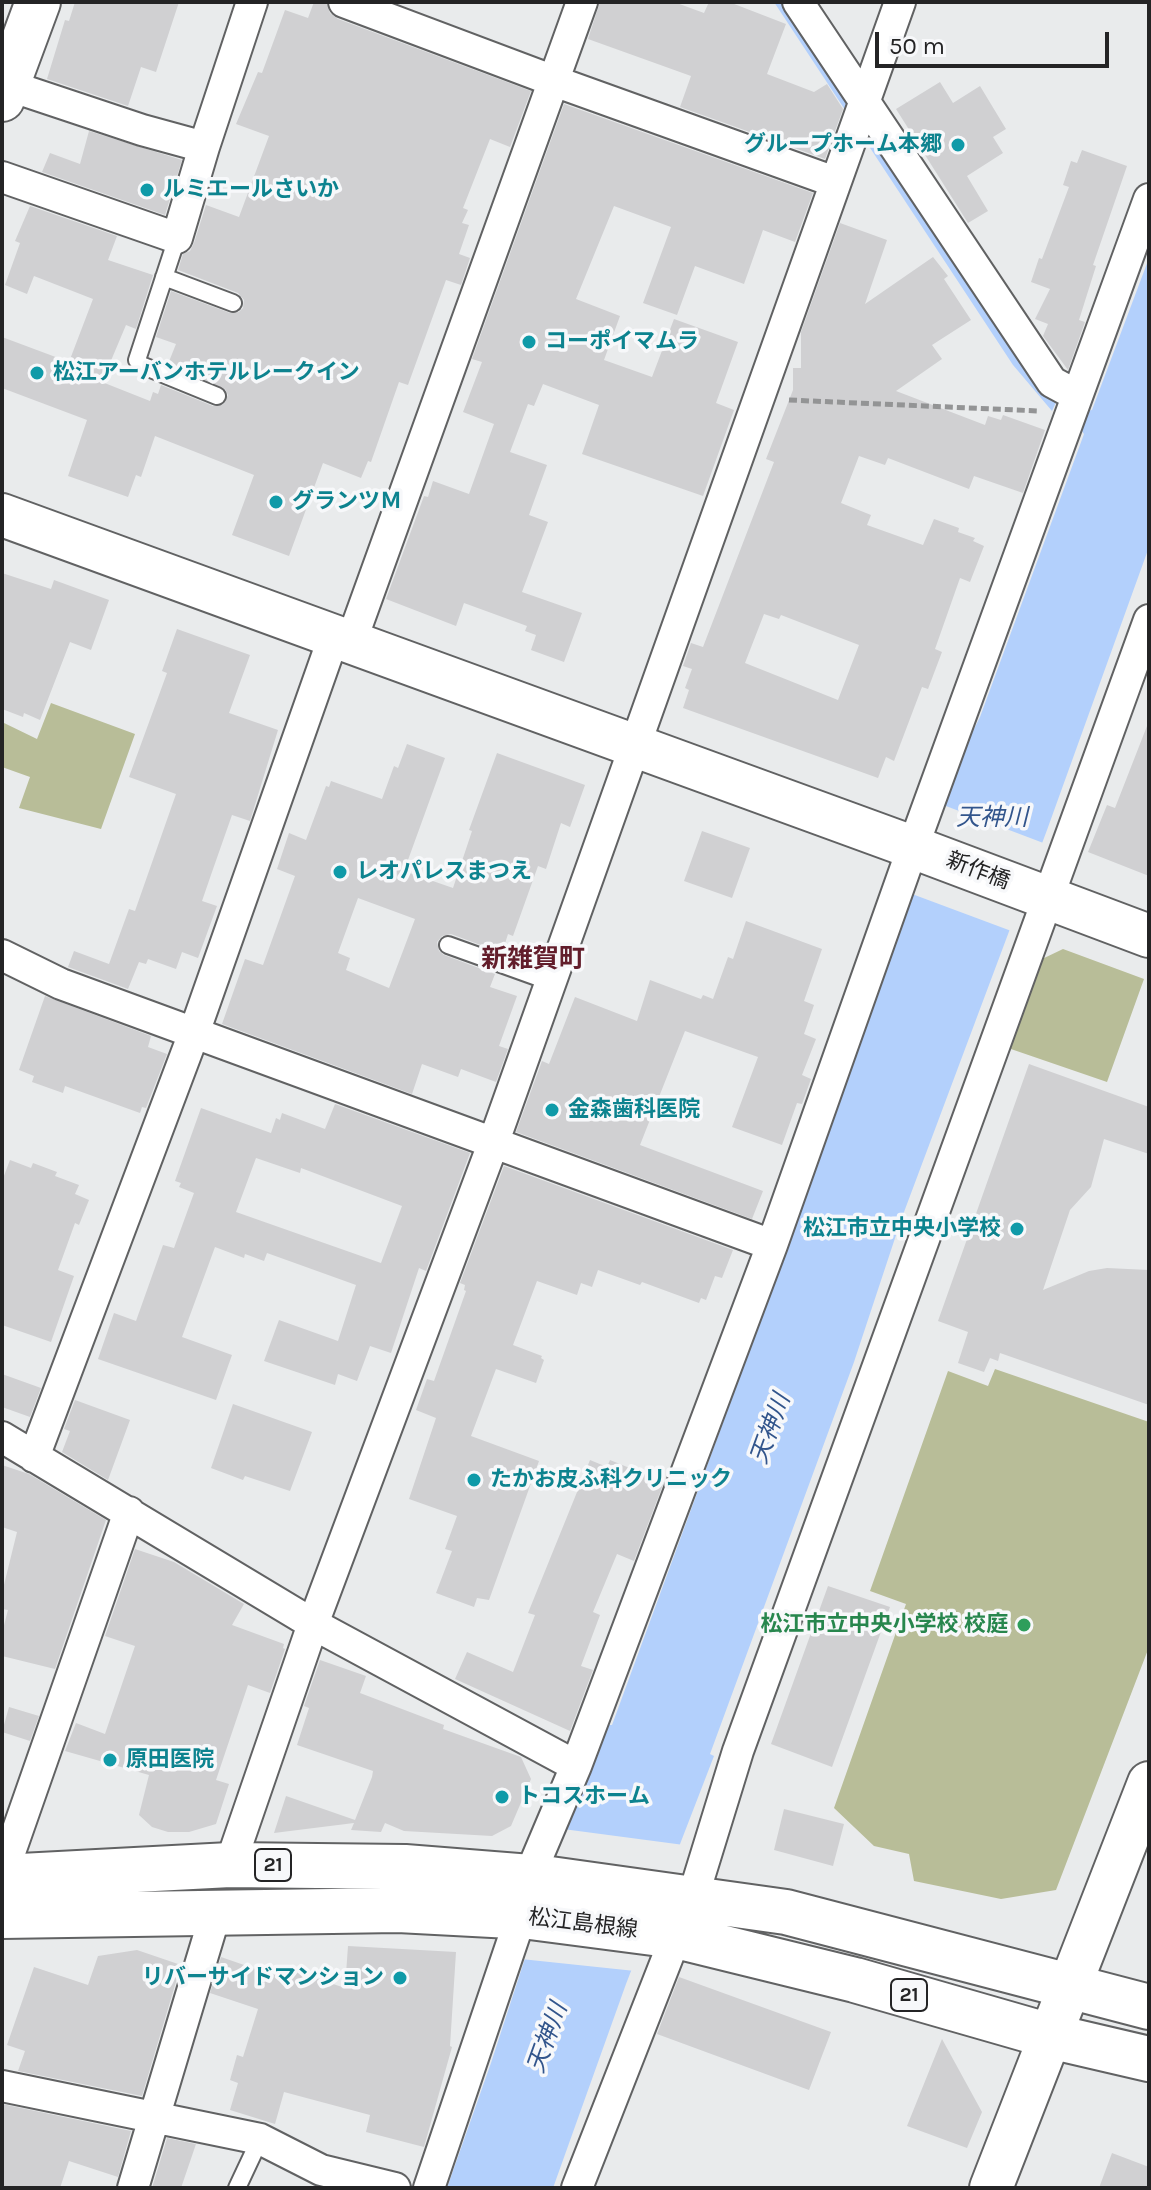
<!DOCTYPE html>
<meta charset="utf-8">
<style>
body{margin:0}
#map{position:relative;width:1151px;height:2190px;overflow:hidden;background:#e9ebec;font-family:Karla,sans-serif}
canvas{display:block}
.frame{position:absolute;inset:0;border:4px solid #242425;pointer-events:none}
.scale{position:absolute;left:875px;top:32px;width:234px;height:36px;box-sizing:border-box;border:4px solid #242425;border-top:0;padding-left:10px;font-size:24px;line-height:28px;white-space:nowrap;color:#242425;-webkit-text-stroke:6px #f7f8fa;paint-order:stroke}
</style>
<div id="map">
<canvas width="1151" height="2190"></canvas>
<div class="frame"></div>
<div class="scale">50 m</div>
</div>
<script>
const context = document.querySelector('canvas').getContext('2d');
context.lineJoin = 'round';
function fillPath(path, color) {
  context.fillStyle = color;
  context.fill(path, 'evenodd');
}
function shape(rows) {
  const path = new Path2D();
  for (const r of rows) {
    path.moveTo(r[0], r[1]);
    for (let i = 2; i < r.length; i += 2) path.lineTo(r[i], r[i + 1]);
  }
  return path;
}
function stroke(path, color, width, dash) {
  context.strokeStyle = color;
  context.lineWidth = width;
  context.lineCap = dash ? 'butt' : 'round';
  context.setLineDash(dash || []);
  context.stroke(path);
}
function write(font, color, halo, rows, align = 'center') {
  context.font = font + ' Karla,"Noto Sans JP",sans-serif';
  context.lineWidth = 7;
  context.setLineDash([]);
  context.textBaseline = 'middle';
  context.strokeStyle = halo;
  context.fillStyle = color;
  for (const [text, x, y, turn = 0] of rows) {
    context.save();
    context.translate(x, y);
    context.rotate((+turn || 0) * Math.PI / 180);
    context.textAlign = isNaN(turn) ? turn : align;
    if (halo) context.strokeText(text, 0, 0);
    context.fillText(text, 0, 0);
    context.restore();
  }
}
const green = shape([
 [51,703,135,734,101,829,19,808,30,777,2,767,2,722,37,739],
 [1063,949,1144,979,1107,1082,1008,1048,1040,960],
 [995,1369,1149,1422,1149,1647,1056,1890,1001,1899,914,1881,909,1854,874,1846,834,1808,906,1604,870,1591,948,1371,988,1386]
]);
const water = shape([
 [774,2,785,2,1057,400,1052,411,1013,365],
 [1149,258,1149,547,1047,830,901,1220,854,1362,710,1754,714,1756,626,1984,553,2188,447,2188,491,2063,572,1814,607,1725,612,1725,813,1177,895,938,940,797,980,717,1084,434,1076,423,1080,412,1092,410]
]);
const pier = shape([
 [938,803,1046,844,1014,932,904,891],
 [563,1829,684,1845,635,1971,521,1959]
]);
const building = shape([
 [75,2,179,2,156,72,141,67,128,106,47,79,65,20,69,21],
 [314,2,326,2,330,13,338,19,531,91,510,147,490,139,463,208,468,210,462,223,469,225,459,254,470,258,461,285,446,280,408,385,399,382,371,462,368,461,361,478,323,463,289,556,232,535,254,475,155,436,141,477,136,475,128,497,68,476,87,420,2,388,2,337,69,362,93,299,34,276,27,294,5,285,20,243,15,241,30,206,117,236,108,260,153,275,136,329,126,325,102,382,150,401,153,392,158,394,161,385,213,406,224,404,228,395,225,389,168,364,176,344,156,337,171,291,230,313,239,312,243,308,244,300,238,293,178,270,183,254,190,251,194,243,206,205,239,217,269,136,236,124,258,72,262,73,285,10,308,18],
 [600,2,674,2,704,13,709,2,729,2,786,24,767,74,814,92,827,84,843,109,825,159,680,107,691,76,588,39],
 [940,82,953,103,980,86,1006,129,993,137,1003,153,967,176,988,211,968,223,896,109],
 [564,104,813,193,795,242,763,230,744,284,695,266,677,315,643,303,671,227,614,206,576,299,620,316,604,360,652,377,674,319,738,342,716,403,734,410,703,496,582,454,599,405,543,384,534,406,528,404,510,452,547,465,529,515,548,522,522,592,582,613,564,662,531,650,536,635,525,631,527,626,464,603,456,626,386,599,424,496,428,497,433,481,469,494,494,424,463,412,482,362,472,359],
 [89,131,182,160,165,215,42,172,50,153,80,164],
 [1082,150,1127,166,1093,265,1096,266,1079,320,1085,322,1068,370,1043,336,1048,324,1035,319,1050,289,1031,282,1039,258,1042,259,1069,187,1063,185,1071,161,1077,163],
 [840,223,887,240,865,304,933,257,948,276,944,279,971,320,932,345,942,359,896,391,985,425,988,416,1001,420,1003,415,1045,430,1023,493,974,476,969,489,888,458,885,465,859,456,841,503,871,515,867,525,923,545,934,519,959,528,958,532,975,538,973,541,984,546,970,582,960,578,935,649,942,652,928,689,922,687,894,761,886,757,878,778,683,708,689,690,685,688,692,669,683,666,691,643,703,647,774,462,766,459,793,390,793,368,801,368,801,332],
 [764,614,779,619,781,615,859,645,838,700,745,663],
 [2,573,51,589,54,580,109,600,91,650,70,642,40,720,24,713,23,717,2,709],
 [177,629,250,655,229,713,278,730,250,821,232,815,212,872,202,901,217,906,198,958,182,952,176,969,148,959,146,964,139,962,128,989,68,967,74,951,109,964,129,909,135,911,176,794,129,777,167,673,162,671],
 [1147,726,1149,726,1149,876,1088,852,1107,805,1115,808],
 [407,744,445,758,404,871,453,888,472,831,469,830,497,753,585,785,570,827,561,823,546,869,538,866,513,936,508,934,502,953,451,934,442,936,437,942,439,951,444,955,495,974,490,987,517,996,499,1046,508,1049,496,1082,461,1069,458,1077,422,1064,412,1094,222,1024,245,959,263,965,295,876,277,869,289,833,306,840,326,786,329,787,331,781,382,799,394,766,398,768],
 [358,898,415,919,389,988,346,970,350,958,338,953],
 [702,831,750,848,732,898,684,881],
 [746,921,822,949,804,1001,814,1005,804,1034,816,1039,802,1075,811,1079,802,1104,797,1103,782,1145,732,1127,758,1057,685,1031,640,1145,763,1191,752,1219,516,1132,542,1061,549,1064,575,997,637,1021,650,980,701,999,703,995,713,999,728,957,733,959],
 [45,996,151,1036,148,1047,167,1054,146,1108,142,1107,140,1113,65,1086,63,1093,32,1082,34,1076,19,1070],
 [1029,1064,1149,1107,1149,1154,1104,1139,1091,1187,1070,1210,1043,1290,1089,1271,1107,1268,1149,1270,1149,1405,1000,1353,998,1361,990,1358,984,1372,958,1363,968,1332,938,1321],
 [335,1104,470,1153,426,1271,419,1268,391,1353,370,1346,357,1381,338,1374,335,1385,264,1361,279,1320,338,1341,356,1285,267,1253,264,1261,245,1254,244,1258,215,1247,182,1337,232,1355,216,1400,98,1359,114,1313,136,1321,163,1245,174,1248,194,1193,179,1187,181,1183,175,1181,201,1108,271,1133,276,1118,280,1120,282,1113,325,1129],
 [256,1158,300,1173,301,1168,402,1206,381,1263,236,1212],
 [10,1160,31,1168,33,1163,57,1172,55,1176,79,1185,75,1194,89,1200,79,1225,75,1223,58,1270,74,1276,51,1342,2,1325,2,1181],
 [504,1166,733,1250,722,1278,715,1276,706,1300,701,1298,699,1303,642,1282,640,1285,598,1270,592,1287,581,1283,577,1295,537,1281,513,1345,542,1356,541,1358,544,1360,536,1383,496,1369,471,1436,539,1461,489,1600,477,1598,474,1607,436,1593,452,1551,445,1549,457,1516,409,1499,436,1418,416,1410,427,1379,434,1381,466,1291,464,1290,465,1285,460,1283],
 [2,1374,41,1388,30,1417,2,1407],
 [75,1400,130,1420,108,1480,62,1452,70,1431,64,1429],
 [233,1404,312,1432,290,1491,245,1476,243,1480,211,1468],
 [590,1460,607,1467,610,1460,664,1482,634,1561,617,1554,593,1612,600,1615,581,1666,593,1670,570,1731,455,1679,467,1652,513,1672,535,1615,528,1613],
 [2,1465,29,1474,106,1520,55,1669,2,1656,2,1633,8,1610,2,1609,2,1593,17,1532,2,1527],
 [135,1549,174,1562,244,1604,232,1625,284,1644,283,1648,285,1649,270,1693,248,1685,216,1780,229,1784,216,1824,189,1832,168,1832,152,1827,139,1815,149,1775,65,1751,76,1723,105,1734,135,1646,105,1636],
 [828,1586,890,1607,832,1767,771,1744],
 [320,1660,366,1676,360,1693,444,1725,443,1729,521,1757,531,1779,511,1826,492,1836,404,1831,385,1823,381,1832,351,1830,354,1823,274,1833,286,1796,355,1820,372,1777,373,1771,297,1745,309,1708,304,1706],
 [9,1707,39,1716,30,1741,2,1732],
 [784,1809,844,1824,833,1866,774,1850],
 [348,1946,456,1952,450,2046,452,2047,424,2147,366,2132,370,2115,284,2092,275,2124,230,2110,238,2083,230,2080,237,2055,243,2057,258,2009,210,1993,221,1957,273,1975,277,1965,345,1988],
 [137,1950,181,1965,142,2096,18,2071,25,2051,7,2045,34,1967,88,1985,98,1956],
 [679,1977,831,2032,809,2090,657,2034],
 [942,2039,982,2112,967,2148,907,2126],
 [2,2104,131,2131,118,2177,69,2161,60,2188,2,2188],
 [167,2138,196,2144,181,2188,152,2188],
 [1112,2153,1149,2167,1149,2188,1099,2188]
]);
const path = shape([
 [789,400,1039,411]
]);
const lane = shape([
 [177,238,137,360,141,365,217,396],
 [164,277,233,303],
 [448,945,551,982],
 [237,2188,260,2139]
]);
const street = shape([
 [344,2,554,81,835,182],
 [798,2,1052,382,1076,395],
 [7,85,142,130,204,147],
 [2,177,177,238,204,147,252,2],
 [351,642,582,2],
 [2,955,61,984,772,1245],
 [2,1437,313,1624,576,1766],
 [34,1457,194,1033,334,636],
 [230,1865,313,1624,493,1144,900,2],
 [2,1875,129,1512],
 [529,1877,576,1766,772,1245,913,847,1149,199],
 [693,1897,738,1751,1149,620],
 [2,2086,260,2139,321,2170,395,2188],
 [133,2188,216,1912],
 [429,2188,521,1916],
 [577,2188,676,1936]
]);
const secondary = shape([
 [2,515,915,848,1149,936],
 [991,2188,1149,1783]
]);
const primary = shape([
 [2,1877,230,1865,405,1867,543,1878,786,1912,1149,2007],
 [2,1916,398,1910,530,1917,676,1936,855,1980,1050,2036,1149,2059]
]);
const highway = shape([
 [2,99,38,2]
]);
const markers = [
 [958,145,8,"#0f9aa8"],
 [147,190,8,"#0f9aa8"],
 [529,342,8,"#0f9aa8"],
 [37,373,8,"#0f9aa8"],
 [276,502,8,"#0f9aa8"],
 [340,872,8,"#0f9aa8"],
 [552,1110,8,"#0f9aa8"],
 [1017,1229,8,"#0f9aa8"],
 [474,1480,8,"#0f9aa8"],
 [1024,1625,8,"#2e9e5b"],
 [110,1760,8,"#0f9aa8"],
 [502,1797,8,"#0f9aa8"],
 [400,1978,8,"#0f9aa8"]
];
const shields = [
 [273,1865,36],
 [909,1995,36]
];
const shieldNames = [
 ["21",273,1865],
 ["21",909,1995]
];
const cultureNames = [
 ["グループホーム本郷",942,145,"right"],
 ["ルミエールさいか",163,190],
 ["コーポイマムラ",545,342],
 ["松江アーバンホテルレークイン",53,373],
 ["グランツＭ",292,502],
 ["レオパレスまつえ",356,872],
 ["金森歯科医院",568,1110],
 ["松江市立中央小学校",1001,1229,"right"],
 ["たかお皮ふ科クリニック",490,1480],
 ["原田医院",126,1760],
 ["トコスホーム",518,1797],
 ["リバーサイドマンション",384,1978,"right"]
];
const streetNames = [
 ["新作橋",978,871,21],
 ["松江島根線",583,1924,7]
];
const leisureNames = [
 ["松江市立中央小学校 校庭",1008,1625]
];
const waterNames = [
 ["天神川",992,818],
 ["天神川",771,1429,-70],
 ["天神川",548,2038,-70]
];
const quarterNames = [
 ["新雑賀町",533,960]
];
fillPath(green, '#b8bd98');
fillPath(water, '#b3d0fc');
fillPath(pier, '#e9ebec');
fillPath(building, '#d0d0d2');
stroke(lane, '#616263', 20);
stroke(street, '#616263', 34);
stroke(secondary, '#616263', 46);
stroke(primary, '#616263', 48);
stroke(highway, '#616263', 48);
stroke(path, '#939495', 5, [8, 4]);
stroke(lane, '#fff', 16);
stroke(street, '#fff', 30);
stroke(secondary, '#fff', 42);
stroke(primary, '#fff', 44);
stroke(highway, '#fff', 44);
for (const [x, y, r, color] of markers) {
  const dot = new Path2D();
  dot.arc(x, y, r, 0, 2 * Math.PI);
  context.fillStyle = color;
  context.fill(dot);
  stroke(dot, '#f7f8fa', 3);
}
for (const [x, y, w] of shields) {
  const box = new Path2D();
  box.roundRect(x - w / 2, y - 16, w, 32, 6);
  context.fillStyle = '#f7f8fa';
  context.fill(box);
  stroke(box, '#242425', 2);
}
write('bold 20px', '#242425', null, shieldNames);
write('bold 22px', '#0d838f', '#f7f8fa', cultureNames, 'left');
write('22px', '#242425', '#f7f8fa', streetNames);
write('bold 22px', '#27864d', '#f7f8fa', leisureNames, 'right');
write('italic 24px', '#32558c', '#f7f8fa', waterNames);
write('bold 26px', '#621d2b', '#f7f8fa', quarterNames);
</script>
